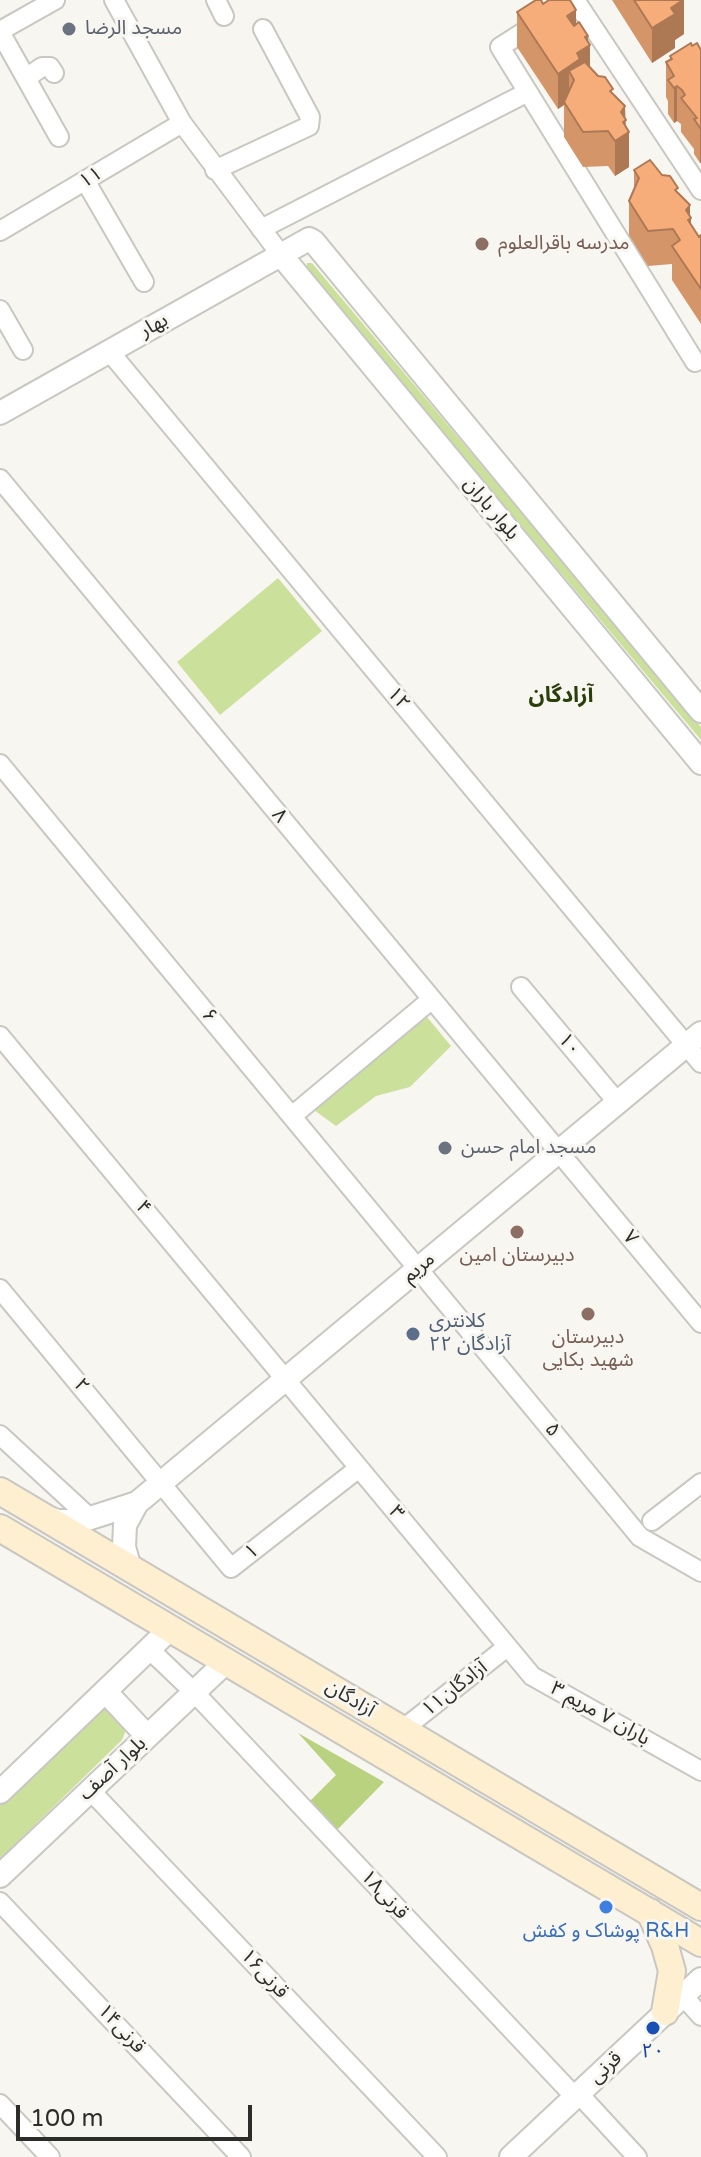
<!DOCTYPE html>
<meta charset="utf-8">
<style>
body{margin:0}
#map{position:relative;width:701px;height:2157px;overflow:hidden;background:#f7f6f1;font-family:"Varela Round",sans-serif}
canvas{display:block}
.scale{position:absolute;left:16px;top:2105px;width:236px;height:36px;box-sizing:border-box;border:4px solid #2d2d2b;border-top:0;padding-left:10px;font-size:24px;line-height:28px;white-space:nowrap;color:#2d2d2b;-webkit-text-stroke:6px #f7f6f1;paint-order:stroke}
</style>
<div id="map">
<canvas width="701" height="2157"></canvas>
<div class="scale">100 m</div>
</div>
<script>
const context = document.querySelector('canvas').getContext('2d');
context.lineJoin = 'round';
function fillPath(path, color) {
  context.fillStyle = color;
  context.fill(path, 'evenodd');
}
function shape(rows) {
  const path = new Path2D();
  for (const r of rows) {
    path.moveTo(r[0], r[1]);
    for (let i = 2; i < r.length; i += 2) path.lineTo(r[i], r[i + 1]);
  }
  return path;
}
function stroke(path, color, width, dash) {
  context.strokeStyle = color;
  context.lineWidth = width;
  context.lineCap = dash ? 'butt' : 'round';
  context.setLineDash(dash || []);
  context.stroke(path);
}
function write(font, color, halo, rows, align = 'center') {
  context.font = font + ' "Varela Round","Noto Sans Arabic",sans-serif';
  context.lineWidth = 6;
  context.setLineDash([]);
  context.textBaseline = 'middle';
  context.strokeStyle = halo;
  context.fillStyle = color;
  for (const [text, x, y, turn = 0] of rows) {
    context.save();
    context.translate(x, y);
    context.rotate((+turn || 0) * Math.PI / 180);
    context.textAlign = isNaN(turn) ? turn : align;
    if (halo) context.strokeText(text, 0, 0);
    context.fillText(text, 0, 0);
    context.restore();
  }
}
const green = shape([
 [307,263,312,263,701,727,701,740,306,269],
 [278,578,322,631,220,715,177,662],
 [427,1017,451,1046,410,1087,376,1096,336,1126,314,1110],
 [110,1706,128,1725,122,1740,0,1859,0,1797,89,1713]
]);
const forest = shape([
 [298,1733,384,1782,336,1831,309,1802,336,1775]
]);
const minor = shape([
 [114,0,182,123,281,255],
 [216,0,224,16],
 [574,0,500,47,695,362],
 [575,0,701,190],
 [0,31,55,0],
 [0,32,59,137],
 [26,78,42,67,50,67,54,73],
 [215,170,309,126,310,117,263,29],
 [86,182,144,282],
 [261,229,528,92],
 [0,231,182,123],
 [0,310,23,350],
 [109,351,701,1063],
 [0,479,701,1323],
 [0,764,640,1537,701,1572],
 [521,987,618,1103],
 [0,1036,532,1676,701,1771],
 [292,1116,432,999],
 [0,1289,231,1568,359,1468],
 [0,1435,90,1518],
 [652,1521,701,1483],
 [149,1649,194,1692,575,2097],
 [402,1730,507,1647],
 [90,1790,437,2157],
 [0,1902,241,2157],
 [683,1996,701,2016],
 [579,2094,637,2157],
 [0,2104,50,2157]
]);
const tertiary = shape([
 [281,255,701,763],
 [0,413,309,239,314,242,701,711],
 [46,1517,58,1521,81,1521,137,1503],
 [141,1574,129,1565,124,1547,125,1525,137,1503,701,1033],
 [105,1691,147,1736],
 [0,1792,170,1629],
 [0,1876,226,1662],
 [511,2157,701,1979]
]);
const secondary = shape([
 [0,1491,701,1907],
 [0,1528,701,1943],
 [650,1912,665,1946,672,1971,665,2012]
]);
const wall = shape([
 [612,0,684,0,684,34,675,40,675,48,652,63],
 [543,4,576,24,588,42,590,68,613,94,625,118,629,167,615,176,608,166,583,167,564,137,564,105,558,109,517,47,517,12],
 [692,46,701,50,700,163,694,154,694,149,681,132,681,124,677,121,674,123,668,114,668,101,666,97,666,62,670,60,670,56],
 [634,170,678,193,690,217,691,225,699,237,701,235,701,324,672,280,672,264,648,266,629,235,629,201,634,190]
]);
const shadedWall = shape([
 [680,0,684,0,684,34,675,40,675,48,652,63,652,28],
 [576,10,576,45,567,16],
 [588,36,588,46,590,45,590,80,574,80,569,71,569,102,564,102,564,105,558,109,558,74,577,53,585,37],
 [677,86,677,121,674,123,674,88],
 [625,106,626,134,629,132,629,167,615,176,615,141,621,112],
 [700,128,701,128,701,163,700,163],
 [690,205,690,219,691,218,691,253,686,210]
]);
const building = shape([
 [536,0,541,0,543,4,549,0,570,0,576,10,567,16,574,26,579,22,588,36,585,37,590,45,577,53,580,59,558,74,517,12,536,0],
 [634,0,683,0,671,8,675,14,652,28,634,0],
 [691,43,692,46,697,43,701,50,701,128,700,128,694,119,697,118,681,98,685,95,682,90,677,86,674,88,668,80,674,76,666,62,672,59,670,56,691,43],
 [585,62,598,76,605,77,613,89,610,91,625,106,621,112,626,120,623,122,629,132,615,141,608,131,583,132,564,102,574,80,569,71,585,62],
 [650,160,662,175,670,176,678,188,675,190,690,205,686,210,691,218,688,220,699,237,701,235,701,289,672,246,680,240,673,229,648,231,629,201,639,178,634,170,650,160]
]);
const markers = [
 [69,29,8,"#6b7280"],
 [482,244,8,"#8d6e63"],
 [445,1148,8,"#6b7280"],
 [517,1232,8,"#8d6e63"],
 [588,1314,8,"#8d6e63"],
 [413,1334,8,"#5c6f8a"],
 [606,1907,8,"#3f7fe0"],
 [653,2028,8,"#1a4fb4"]
];
const worshipNames = [
 ["مسجد الرضا",85,29],
 ["مسجد امام حسن",461,1148]
];
const streetNames = [
 ["۱۱",91,178,-31],
 ["بهار",154,326,-29],
 ["بلوار باران",491,509,50],
 ["۱۲",398,699,50],
 ["۸",279,816,50],
 ["۶",209,1016,50],
 ["۱۰",569,1045,50],
 ["۴",143,1208,50],
 ["۷",630,1238,50],
 ["مریم",419,1268,-40],
 ["۲",81,1386,50],
 ["۵",552,1430,50],
 ["۳",396,1513,50],
 ["۱",252,1552,-38],
 ["آزادگان۱۱",455,1689,-38],
 ["آزادگان",350,1699,31],
 ["باران ۷ مریم ۳",600,1714,29],
 ["بلوار آصف",113,1769,-43],
 ["قرنی۱۸",384,1895,47],
 ["قرنی۱۶",264,1974,47],
 ["قرنی۱۴",121,2029,47],
 ["قرنی",606,2068,-43]
];
const educationNames = [
 ["مدرسه باقرالعلوم",498,244,"left"],
 ["دبیرستان امین",517,1256],
 ["دبیرستان",588,1338],
 ["شهید بکایی",588,1361]
];
const serviceNames = [
 ["کلانتری",429,1322],
 ["۲۲ آزادگان",429,1345]
];
const shopNames = [
 ["پوشاک و کفش R&H",606,1932]
];
const transitNames = [
 ["۲۰",653,2052]
];
const neighbourhoodNames = [
 ["آزادگان",561,696]
];
fillPath(green, '#cbe19b');
fillPath(forest, '#b9d280');
stroke(minor, '#c8c7c2', 22);
stroke(tertiary, '#c8c7c2', 26);
stroke(secondary, '#c8c7c2', 30);
stroke(minor, '#fff', 18);
stroke(tertiary, '#fff', 22);
stroke(secondary, '#fdefd0', 26);
fillPath(wall, '#d49569');
fillPath(shadedWall, '#ad7955');
fillPath(building, '#f7ad7a');
stroke(building, '#ad7955', 2);
for (const [x, y, r, color] of markers) {
  const dot = new Path2D();
  dot.arc(x, y, r, 0, 2 * Math.PI);
  context.fillStyle = color;
  context.fill(dot);
  stroke(dot, '#f7f6f1', 3);
}
write('20px', '#5b616d', '#f7f6f1', worshipNames, 'left');
write('20px', '#2d2d2b', '#f7f6f1', streetNames);
write('20px', '#785e54', '#f7f6f1', educationNames);
write('20px', '#4e5e75', '#f7f6f1', serviceNames, 'left');
write('20px', '#366cbe', '#f7f6f1', shopNames);
write('20px', '#164399', '#f7f6f1', transitNames);
write('bold 22px', '#2a3f0a', '#f7f6f1', neighbourhoodNames);
</script>
